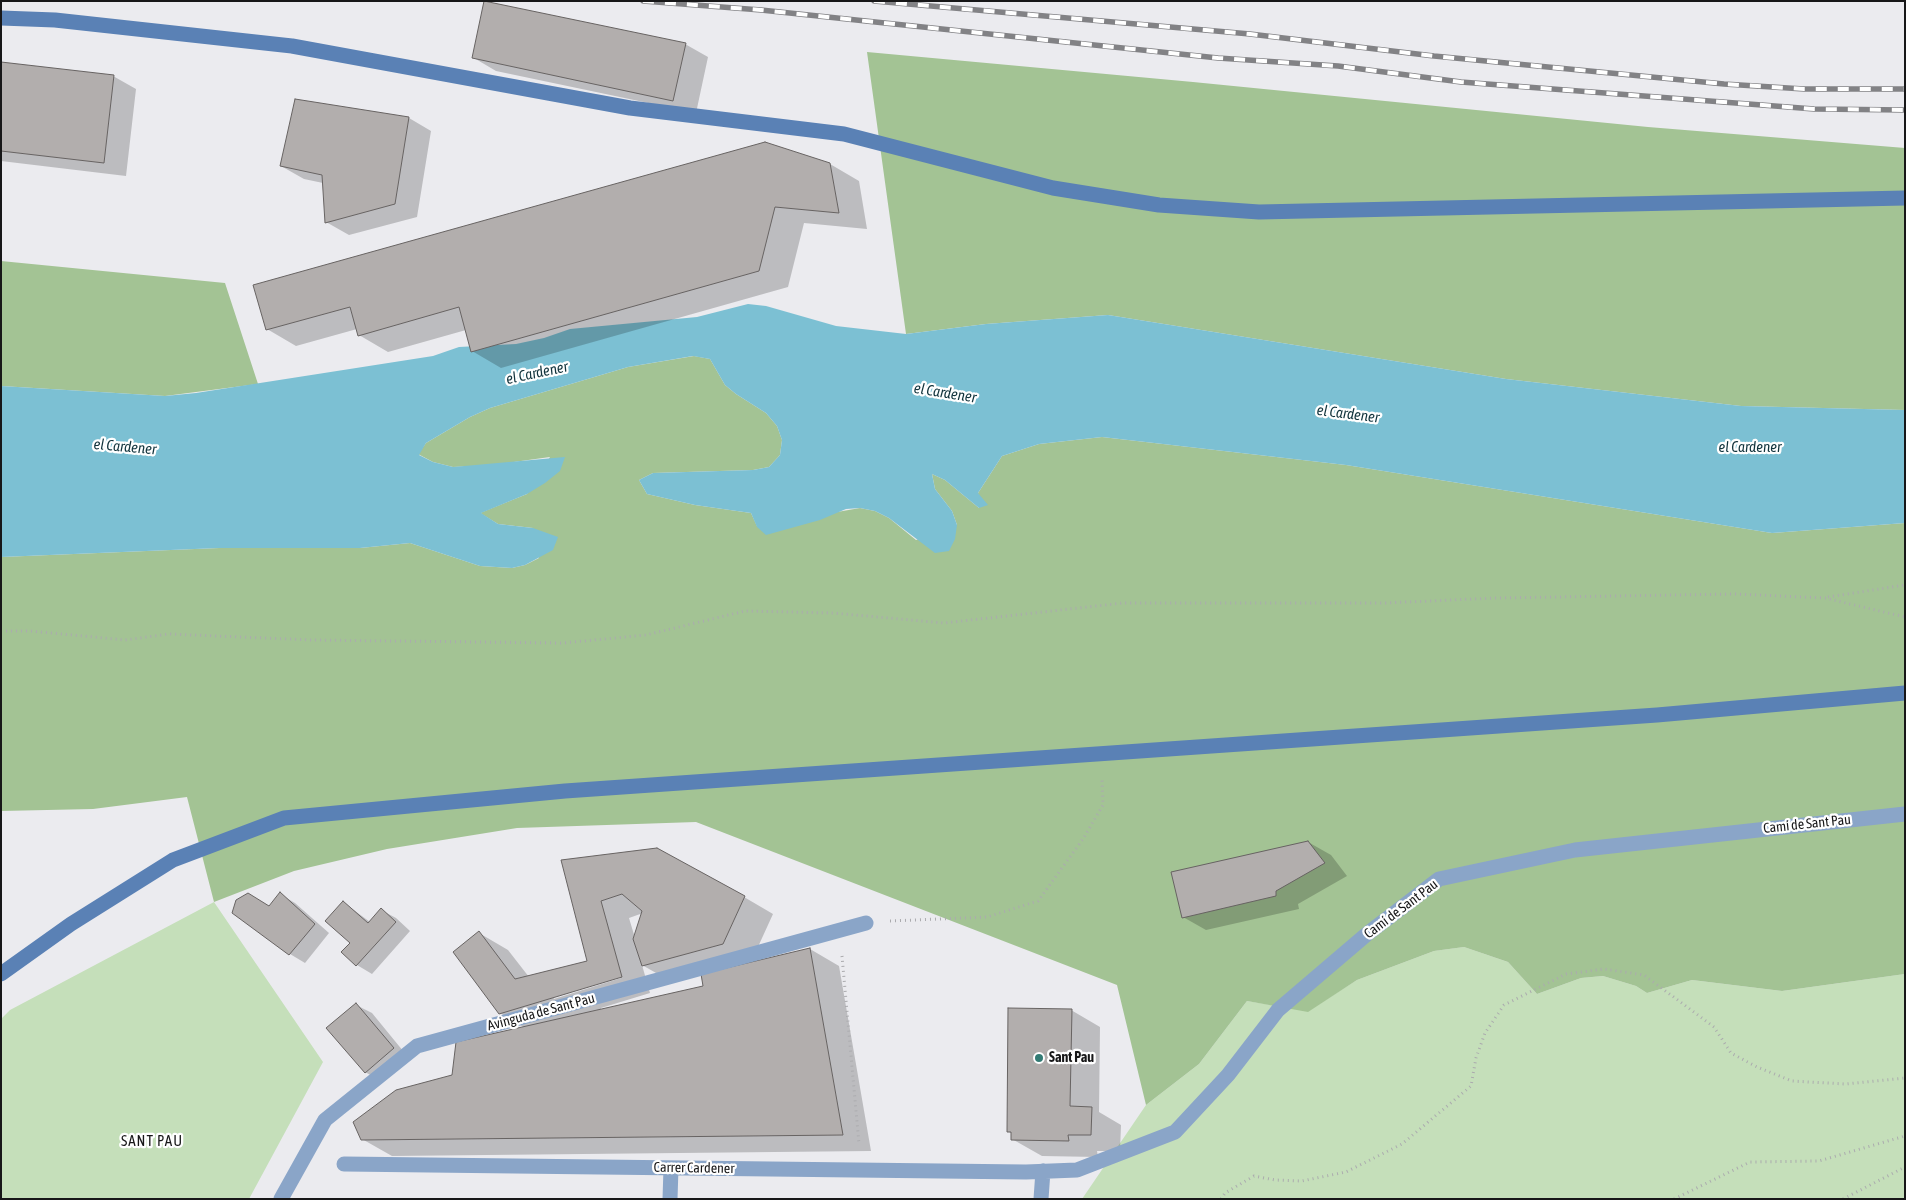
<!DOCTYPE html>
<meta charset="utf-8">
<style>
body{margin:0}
#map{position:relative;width:1906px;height:1200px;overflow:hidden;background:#ebebef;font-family:"Asap Condensed",sans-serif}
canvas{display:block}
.frame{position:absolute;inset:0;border:2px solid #171718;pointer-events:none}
</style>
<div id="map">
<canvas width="1906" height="1200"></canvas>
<div class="frame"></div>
</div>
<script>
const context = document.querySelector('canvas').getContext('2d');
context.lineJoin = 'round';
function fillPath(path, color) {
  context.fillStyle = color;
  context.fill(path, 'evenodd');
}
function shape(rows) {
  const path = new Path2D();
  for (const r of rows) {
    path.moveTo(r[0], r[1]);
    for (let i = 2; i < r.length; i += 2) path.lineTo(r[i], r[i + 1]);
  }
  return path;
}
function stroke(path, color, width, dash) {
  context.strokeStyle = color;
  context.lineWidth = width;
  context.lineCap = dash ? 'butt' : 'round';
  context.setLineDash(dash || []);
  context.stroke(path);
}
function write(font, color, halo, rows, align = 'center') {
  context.font = font + ' "Asap Condensed",sans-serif';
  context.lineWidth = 4.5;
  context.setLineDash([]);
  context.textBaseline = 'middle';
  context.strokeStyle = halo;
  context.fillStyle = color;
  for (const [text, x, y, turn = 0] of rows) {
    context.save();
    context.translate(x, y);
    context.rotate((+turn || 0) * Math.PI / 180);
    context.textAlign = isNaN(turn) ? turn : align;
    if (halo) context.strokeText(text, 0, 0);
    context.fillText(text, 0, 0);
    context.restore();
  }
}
const green = shape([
 [214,902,323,1062,249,1199,1,1199,1,1019,10,1010],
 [1464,947,1508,962,1537,994,1581,978,1603,976,1636,986,1647,993,1692,980,1782,991,1905,974,1905,1199,1082,1199,1146,1105,1199,1064,1247,1001,1308,1011,1357,980,1434,951]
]);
const forest = shape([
 [867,52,1193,82,1648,127,1905,148,1905,410,1741,406,1506,379,1108,315,986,324,906,334],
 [1,261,225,283,258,384,165,396,1,386],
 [694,356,710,359,725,385,736,394,766,413,777,426,782,440,780,455,769,467,753,470,653,473,639,480,647,494,695,505,751,513,757,526,860,508,875,511,889,518,916,540,957,525,952,511,935,489,932,474,945,480,979,508,978,493,1002,456,1039,444,1102,437,1346,465,1772,533,1905,523,1905,974,1782,991,1692,980,1647,993,1636,986,1603,976,1581,978,1537,994,1508,962,1464,947,1434,951,1357,980,1308,1012,1247,1001,1199,1064,1146,1105,1117,985,696,822,517,828,387,849,294,871,214,902,187,797,93,809,1,811,1,557,219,548,360,548,410,543,480,566,512,568,525,565,539,558,533,528,498,524,480,513,527,494,550,457,492,465,453,467,433,462,418,454,426,443,470,417,490,408,628,367]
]);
const water = shape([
 [748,304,766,306,836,326,906,334,986,324,1108,315,1506,379,1741,406,1905,410,1905,523,1772,533,1346,465,1102,437,1039,444,1002,456,978,493,988,505,979,508,945,480,932,474,935,489,952,511,957,525,955,539,949,551,935,553,889,518,875,511,860,508,846,509,820,520,766,535,757,527,751,513,695,505,647,494,639,480,653,473,753,470,769,467,780,455,782,440,777,426,766,413,736,394,725,385,710,359,693,356,628,367,490,408,470,417,426,443,419,455,433,462,453,467,565,457,560,471,545,483,527,494,481,513,498,524,533,528,558,537,553,550,525,565,512,568,480,566,410,543,360,548,219,548,1,557,1,386,165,396,196,393,433,356,459,347,516,344,544,338,570,329,697,317]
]);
const shadow = shape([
 [685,44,708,57,696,113,496,71,474,58],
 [1,63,113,76,136,89,126,176,1,161],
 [296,100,409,118,431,131,417,217,349,235,326,222,323,183,304,179,281,166],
 [830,164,859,181,867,229,804,223,788,287,501,368,472,351,466,330,388,352,359,335,357,329,296,346,267,329],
 [1308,842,1331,855,1347,876,1298,904,1299,909,1206,930,1183,917],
 [562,861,744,897,773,914,752,960,739,966,810,949,839,966,871,1151,392,1156,362,1139,525,1028,500,1013,479,933,508,950,529,977,588,962],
 [643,913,635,938,629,918],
 [642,965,672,982,702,974,705,987,601,1010,601,1008,650,993],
 [621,976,621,978,554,999,553,996],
 [280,894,295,903,329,933,305,963,290,954,269,907],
 [343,902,370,922,381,910,396,918,410,931,372,974,357,965,343,952,351,942],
 [356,1005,372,1013,408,1057,381,1081,365,1072],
 [1071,1010,1100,1027,1099,1112,1121,1125,1120,1151,1097,1151,1098,1157,1042,1156,1012,1139,1012,1134,1008,1131]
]);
const building = shape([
 [484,1,686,43,673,101,472,58,484,1],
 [1,62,114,75,104,163,1,151,1,62],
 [295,99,409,117,395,204,325,223,322,175,280,166,295,99],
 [765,142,830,163,839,213,775,207,759,271,471,352,459,307,358,336,350,307,266,330,253,285,765,142],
 [1308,841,1325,863,1276,891,1276,896,1182,918,1171,872,1308,841],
 [657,848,745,896,723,944,642,966,633,939,642,911,622,894,601,901,622,977,499,1014,453,952,479,931,515,979,587,961,561,860,657,848],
 [280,892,315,924,289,955,232,913,236,900,248,893,269,906,280,892],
 [343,901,368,923,381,908,396,922,356,966,341,952,350,943,325,921,343,901],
 [810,948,843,1135,361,1140,353,1122,396,1090,452,1075,456,1042,703,986,701,974,810,948],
 [356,1003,394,1048,365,1073,326,1028,356,1003],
 [1008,1008,1072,1009,1070,1106,1092,1107,1091,1135,1068,1135,1069,1141,1011,1140,1011,1132,1007,1132,1008,1008]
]);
const path = shape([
 [1828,597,1905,585],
 [1,631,30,631,125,640,169,634,312,640,563,643,646,635,745,611,833,613,944,623,1123,603,1386,603,1495,598,1736,594,1825,598,1905,617],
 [890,921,987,917,1038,901,1083,839,1103,805,1102,780],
 [842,956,859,1144],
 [1221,1199,1225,1193,1254,1176,1275,1180,1302,1181,1346,1172,1402,1144,1471,1086,1476,1058,1485,1033,1504,1005,1566,974,1604,969,1644,975,1714,1027,1731,1053,1757,1067,1792,1081,1845,1084,1905,1078],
 [1674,1199,1750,1162,1819,1161,1905,1136],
 [1843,1199,1905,1167]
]);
const street = shape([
 [344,1164,1026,1172,1077,1170,1175,1132,1228,1075,1278,1010,1367,934,1439,879,1575,850,1905,814],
 [281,1199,325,1120,417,1046,866,923],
 [670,1199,671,1168],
 [1041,1199,1043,1171]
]);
const secondary = shape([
 [1,18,55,20,292,46,630,108,844,134,1053,188,1159,205,1259,212,1905,198],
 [1,974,71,924,173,860,284,818,565,791,1657,715,1905,693]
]);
const rail = shape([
 [643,1,761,10,1218,58,1338,66,1461,82,1814,109,1905,110],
 [874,1,1250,34,1434,56,1724,84,1804,89,1905,89]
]);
const markers = [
 [1039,1058,5,"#337b74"]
];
const streetNames = [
 ["Camí de Sant Pau",1807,824,-6],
 ["Camí de Sant Pau",1401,909,-37],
 ["Avinguda de Sant Pau",541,1012,-15],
 ["Carrer Cardener",694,1168,1]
];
const poiNames = [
 ["Sant Pau",1049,1058]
];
const waterNames = [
 ["el Cardener",537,373,-12],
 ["el Cardener",945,393,9],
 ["el Cardener",1348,414,7],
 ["el Cardener",125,447,5],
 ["el Cardener",1750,447]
];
const neighbourhoodNames = [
 ["SANT PAU",152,1141]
];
fillPath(green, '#c5dfba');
fillPath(forest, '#a3c394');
fillPath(water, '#7cc0d3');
fillPath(shadow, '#0003');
fillPath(building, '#b2aead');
stroke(building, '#676362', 1);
stroke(path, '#ababae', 3, [1, 4]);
stroke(street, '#8aa5c8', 15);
stroke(secondary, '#5a81b5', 15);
stroke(rail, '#828285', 5.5);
stroke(rail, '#fff', 4, [11]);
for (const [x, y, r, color] of markers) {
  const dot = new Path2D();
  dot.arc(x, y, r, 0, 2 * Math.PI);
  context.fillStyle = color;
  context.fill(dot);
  stroke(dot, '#fff', 2);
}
write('14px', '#171718', '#fff', streetNames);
write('bold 14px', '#171718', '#fff', poiNames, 'left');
write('italic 15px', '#11333c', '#fff', waterNames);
context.letterSpacing = '1px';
write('15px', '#171718', '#fff', neighbourhoodNames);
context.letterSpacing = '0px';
</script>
